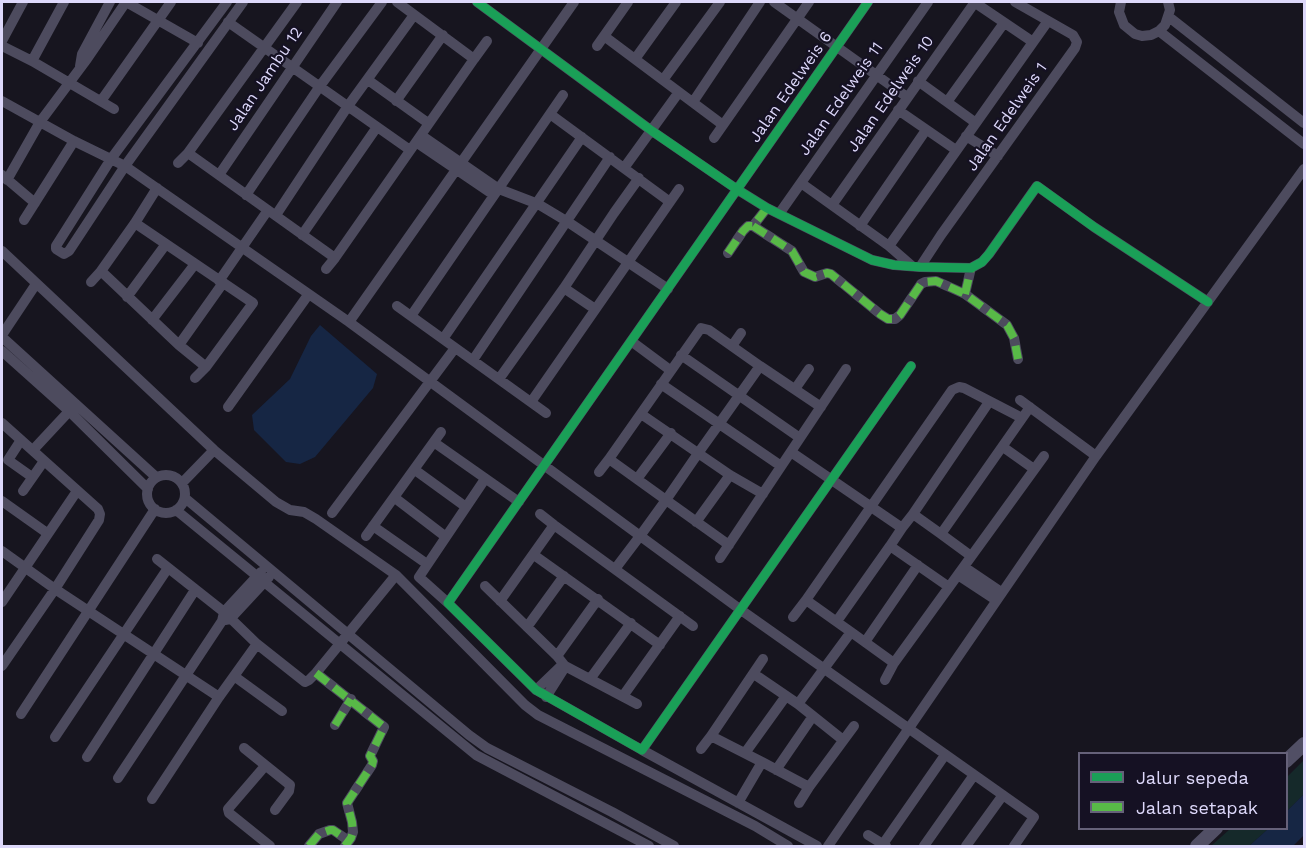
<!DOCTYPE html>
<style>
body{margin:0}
#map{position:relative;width:1306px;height:848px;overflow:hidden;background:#17151f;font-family:"Work Sans",sans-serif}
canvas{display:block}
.frame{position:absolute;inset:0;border:3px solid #ddd8fa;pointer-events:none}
.legend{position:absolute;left:1078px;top:752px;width:210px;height:78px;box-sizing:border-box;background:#151123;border:2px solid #656179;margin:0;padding:8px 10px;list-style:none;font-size:18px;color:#ddd8fa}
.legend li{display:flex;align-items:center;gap:12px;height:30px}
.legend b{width:30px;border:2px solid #656179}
</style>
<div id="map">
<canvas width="1306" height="848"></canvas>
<div class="frame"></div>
<ul class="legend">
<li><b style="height:8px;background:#1a9f57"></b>Jalur sepeda</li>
<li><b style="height:8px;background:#58b947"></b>Jalan setapak</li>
</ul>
</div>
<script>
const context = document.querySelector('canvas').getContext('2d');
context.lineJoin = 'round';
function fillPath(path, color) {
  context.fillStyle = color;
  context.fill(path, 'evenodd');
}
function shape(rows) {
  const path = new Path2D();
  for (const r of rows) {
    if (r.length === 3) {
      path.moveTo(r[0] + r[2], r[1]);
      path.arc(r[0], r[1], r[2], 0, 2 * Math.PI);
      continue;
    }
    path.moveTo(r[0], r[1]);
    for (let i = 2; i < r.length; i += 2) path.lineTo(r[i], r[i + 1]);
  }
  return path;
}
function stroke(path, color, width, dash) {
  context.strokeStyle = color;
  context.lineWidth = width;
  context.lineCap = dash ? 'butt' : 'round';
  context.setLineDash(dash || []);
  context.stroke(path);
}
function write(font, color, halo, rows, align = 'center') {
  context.font = font + ' "Work Sans",sans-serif';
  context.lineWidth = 4.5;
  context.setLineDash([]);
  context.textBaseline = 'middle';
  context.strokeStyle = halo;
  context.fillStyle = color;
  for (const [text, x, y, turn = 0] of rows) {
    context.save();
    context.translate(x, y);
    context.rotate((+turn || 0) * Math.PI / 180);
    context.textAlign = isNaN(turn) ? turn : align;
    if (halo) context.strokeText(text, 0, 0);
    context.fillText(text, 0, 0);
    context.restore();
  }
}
const green = shape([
 [1304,760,1304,794,1287,811,1287,777],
 [1230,829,1268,829,1249,846,1211,846]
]);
const water = shape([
 [320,325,377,374,373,388,315,457,300,464,286,462,254,430,252,415,290,379,311,336],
 [1304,794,1304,835,1293,846,1249,846,1268,829,1286,828,1287,811]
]);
const street = shape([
 [126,2,198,43],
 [227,2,111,159,56,246,56,249,64,254,69,251,125,166,243,2],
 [297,2,188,153,335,258,474,59,397,2],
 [477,2,652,131,738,190,767,208,872,260,894,265,920,267,971,268,982,262,989,254,1037,186,1094,227,1208,302],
 [774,2,907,97],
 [868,2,448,603,536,690,642,750,911,366],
 [974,2,1033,42],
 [1121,2,1119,12,1124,25,1135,34,1142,36,1151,35,1159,31,1165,25,1170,10,1168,2],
 [1169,17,1304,123],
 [228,22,410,150],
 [1159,31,1304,144],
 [604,36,723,125],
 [2,41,23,2],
 [2,46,32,61,114,109],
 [597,46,628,2],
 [474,59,487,41],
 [635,59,676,2],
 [32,61,64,2],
 [80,66,82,54,110,2],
 [368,80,428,123],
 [663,80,720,2],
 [918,81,976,123],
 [2,101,74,141,125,166,349,322,574,2],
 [101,101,171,2],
 [396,101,443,35],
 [693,102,760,2],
 [947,102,1004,23],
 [898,110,956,150],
 [550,114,670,202],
 [421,135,499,189,538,204,568,222,668,289],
 [966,136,998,156],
 [714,138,809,2],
 [416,142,494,195],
 [178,163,188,153],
 [624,168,679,92],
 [2,175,35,203],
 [219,175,337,2],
 [7,180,40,122,87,59,126,2],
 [801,183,889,246,912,266],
 [157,188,135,223,101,271,179,345,206,367],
 [246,195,320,86,382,2],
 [832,205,975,2],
 [779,214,928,2],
 [276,215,348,106,414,15],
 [24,220,74,141],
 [135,223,253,303,206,367,195,378],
 [753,226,792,251,804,272,815,277,827,273,831,274,880,314,888,319,895,319,900,315,921,284,925,282,936,281,965,294,1007,325,1014,338,1018,359],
 [860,226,926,130],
 [302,235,377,127],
 [889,246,1048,21],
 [2,251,214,450,276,502,290,510,304,512,316,519,396,575,316,673,309,680,305,682,257,644,224,612,157,559],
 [728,253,743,231,748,226,753,226,767,208],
 [920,267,941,235,1075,48,1077,42,1073,35,1015,2],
 [326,269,335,258],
 [219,281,268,210],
 [91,282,101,271],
 [564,288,595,309],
 [965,294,971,268],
 [127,297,166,244],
 [397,306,546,413],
 [411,316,563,95],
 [152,320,195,264],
 [349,322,741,610,1034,817,1014,846],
 [2,335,36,284],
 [2,337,156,477],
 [443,339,582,137],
 [631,341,670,370],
 [179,345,223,283],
 [732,346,741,333],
 [2,351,69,411,148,489],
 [681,355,800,438],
 [473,360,610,157],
 [760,366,821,407],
 [499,379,564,288,614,213,639,178],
 [661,384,781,466],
 [795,389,809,369],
 [1020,400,1096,456],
 [531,402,679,189],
 [989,402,913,514,941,534,1030,407],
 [228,407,308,295],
 [641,414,730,475,763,494],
 [2,423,98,509,100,514,99,520,55,589,2,666],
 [21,440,8,460,32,477],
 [435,443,519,502],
 [1003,447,1034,469],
 [33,450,74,406],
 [791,452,902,528,913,514],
 [415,470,466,507],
 [599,472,609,459],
 [166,494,19],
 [637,479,671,433],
 [182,483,214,450],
 [23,491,44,461],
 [185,498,469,735,487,748,612,812,674,846],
 [395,498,446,537],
 [2,501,47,533],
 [176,510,476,755,649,846],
 [332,513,455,348],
 [540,514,554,525],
 [696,522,730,475],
 [373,526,427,564],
 [902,528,890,546,949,587],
 [941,534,971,556],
 [366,536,441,432],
 [2,551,55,589,219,697],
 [534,555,660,645],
 [720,558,846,369],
 [964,567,1001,592],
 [615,569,640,536,666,500,699,452,719,424,760,366,709,330,701,328,609,459,666,500,729,545],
 [396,575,525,705,538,715,755,826,788,846],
 [958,575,996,600],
 [485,586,557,656,565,666,637,704],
 [500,601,554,525,693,626],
 [2,602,77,491],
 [448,603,419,577,485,479],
 [793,617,806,600],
 [225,620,230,619,269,577],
 [837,621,890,546],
 [527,627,564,576],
 [851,632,894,663],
 [865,642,918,565],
 [557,656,598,599],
 [316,673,384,727,370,756,373,761,372,765,347,803,352,822,353,832,351,838,345,846],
 [754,674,798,704,843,740],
 [234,676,282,711],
 [590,679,631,623],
 [885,680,894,663,1044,456],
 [536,690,563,664],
 [623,696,680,616],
 [546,697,565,667],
 [798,704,851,632,806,600,952,390,959,387,964,388,1022,418],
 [21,714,155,509],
 [335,725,351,699],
 [711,736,763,659],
 [55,737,168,568],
 [244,748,290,785,289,791,275,810],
 [701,749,711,736,762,762,738,803],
 [642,750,817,846],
 [745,753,786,696],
 [87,757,195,590],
 [762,762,809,787,799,803],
 [265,766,228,809,229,813,270,846],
 [776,770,813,716],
 [118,778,222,621,224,612,261,572],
 [809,787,854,726],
 [152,799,219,697,257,644],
 [868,835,886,846],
 [883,844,945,755],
 [309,846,319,834,330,830,333,830,349,841],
 [828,846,1096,456,1304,169],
 [924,846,974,775],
 [966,846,1003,795]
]);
const secondary = shape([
 [1286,761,1304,744],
 [1197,846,1216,828]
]);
const quiet = shape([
 [753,226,792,251,804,272,815,277,827,273,831,274,880,314,888,319,895,319,900,315,921,284,925,282,936,281,965,294,1007,325,1014,338,1018,359],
 [728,253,743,231,748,226,753,226,767,208],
 [965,294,971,268],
 [316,673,384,727,370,756,373,761,372,765,347,803,352,822,353,832,351,838,345,846],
 [335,725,351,699],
 [309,846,319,834,330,830,333,830,349,841]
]);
const cycleway = shape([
 [477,2,652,131,738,190,767,208,872,260,894,265,920,267,971,268,982,262,989,254,1037,186,1094,227,1208,302],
 [868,2,448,603,536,690,642,750,911,366]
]);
const streetNames = [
 ["Jalan Jambu 12",265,79,-56],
 ["Jalan Edelweis 6",791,87,-55],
 ["Jalan Edelweis 10",891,94,-55],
 ["Jalan Edelweis 11",841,99,-55],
 ["Jalan Edelweis 1",1007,117,-55]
];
fillPath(green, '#15292a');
fillPath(water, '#162644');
stroke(street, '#4d4b5e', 10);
stroke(secondary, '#514f65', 14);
stroke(quiet, '#58b947', 8, [15, 8]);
stroke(cycleway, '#1a9f57', 9);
write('16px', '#ddd8fa', '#151123', streetNames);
</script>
